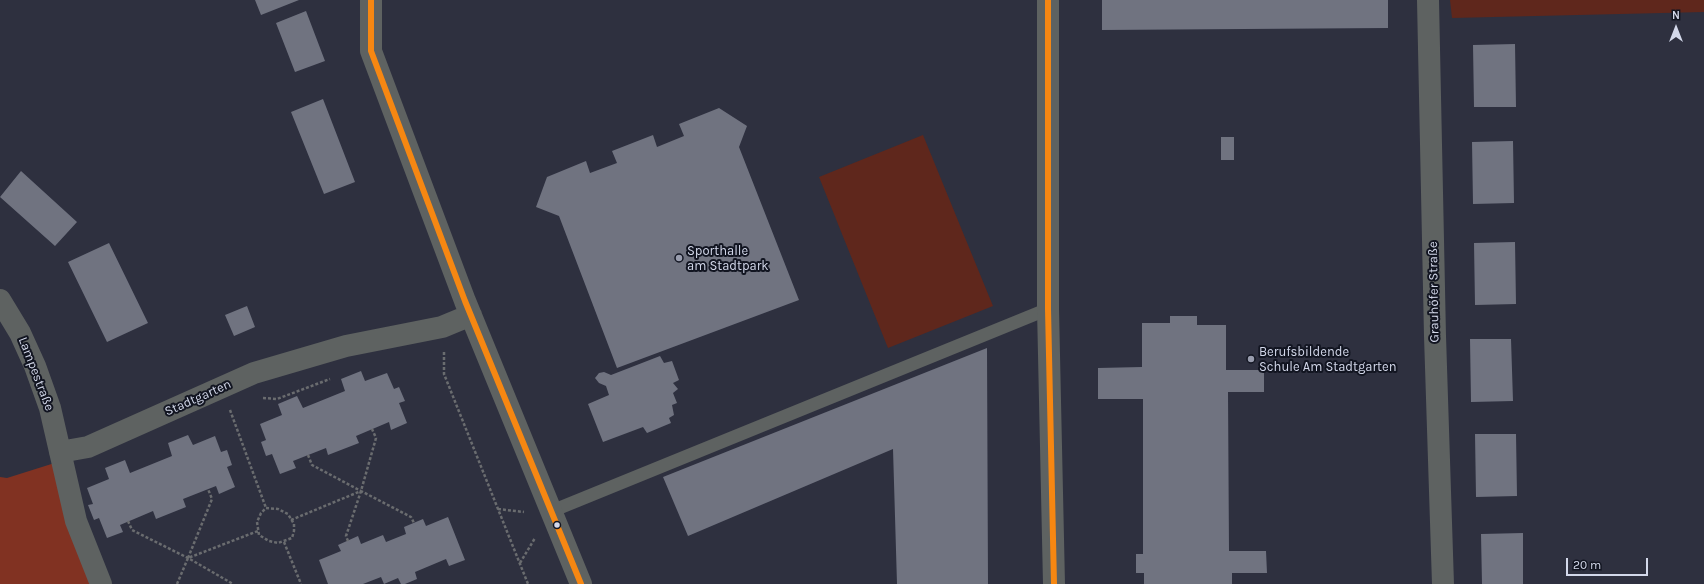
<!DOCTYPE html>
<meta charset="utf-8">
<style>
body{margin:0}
#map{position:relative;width:1704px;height:584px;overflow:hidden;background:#2e303f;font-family:Karla,sans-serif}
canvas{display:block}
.north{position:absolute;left:1656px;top:8px;width:40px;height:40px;-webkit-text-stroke:3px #121521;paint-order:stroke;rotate:0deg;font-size:11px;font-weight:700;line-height:16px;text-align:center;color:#d3d8ea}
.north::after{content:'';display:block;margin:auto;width:14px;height:18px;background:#d3d8ea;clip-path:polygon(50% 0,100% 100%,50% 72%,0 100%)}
.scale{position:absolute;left:1566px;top:558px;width:82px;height:18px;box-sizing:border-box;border:2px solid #d3d8ea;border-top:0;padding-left:5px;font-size:12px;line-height:14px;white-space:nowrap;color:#d3d8ea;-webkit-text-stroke:3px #121521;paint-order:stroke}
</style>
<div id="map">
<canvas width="1704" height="584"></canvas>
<div class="north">N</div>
<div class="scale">20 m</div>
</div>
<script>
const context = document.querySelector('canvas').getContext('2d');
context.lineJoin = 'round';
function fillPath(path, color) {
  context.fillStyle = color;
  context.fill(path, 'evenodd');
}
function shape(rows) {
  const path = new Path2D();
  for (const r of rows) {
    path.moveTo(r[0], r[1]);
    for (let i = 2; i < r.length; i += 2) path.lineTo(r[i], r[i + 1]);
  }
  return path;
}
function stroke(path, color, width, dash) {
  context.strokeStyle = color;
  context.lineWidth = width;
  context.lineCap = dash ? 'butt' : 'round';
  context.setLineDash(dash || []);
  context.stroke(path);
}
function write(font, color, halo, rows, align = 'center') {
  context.font = font + ' Karla,sans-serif';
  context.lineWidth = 4;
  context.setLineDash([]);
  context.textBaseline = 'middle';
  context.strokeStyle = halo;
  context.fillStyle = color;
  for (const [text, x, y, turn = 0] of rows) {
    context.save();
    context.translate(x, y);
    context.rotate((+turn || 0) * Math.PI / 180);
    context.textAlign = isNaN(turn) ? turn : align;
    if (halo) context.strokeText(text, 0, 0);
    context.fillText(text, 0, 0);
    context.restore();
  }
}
const green = shape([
 [1450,0,1704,0,1704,12,1452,18],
 [923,135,993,306,888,348,819,177]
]);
const forest = shape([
 [61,461,95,584,0,584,0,477,7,478]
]);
const building = shape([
 [255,0,299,0,261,15],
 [1102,0,1388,0,1388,28,1102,30],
 [306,11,325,61,295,72,276,23],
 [1515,44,1516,107,1474,107,1473,45],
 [323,99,355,182,324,194,291,112],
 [719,108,747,126,739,147,799,300,617,368,559,216,536,207,547,177,586,161,590,173,617,163,612,151,653,135,657,147,684,136,679,124],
 [1221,137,1234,137,1234,160,1221,160],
 [1513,141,1514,203,1473,204,1472,142],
 [21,171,77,222,55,246,0,197],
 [1515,242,1516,304,1475,305,1474,243],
 [109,243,148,323,107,342,68,262],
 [247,306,255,327,234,336,225,315],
 [1170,316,1197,316,1197,325,1226,325,1226,370,1264,370,1264,392,1228,392,1229,551,1266,551,1267,573,1232,573,1232,584,1144,584,1144,573,1136,573,1136,554,1143,554,1143,399,1098,399,1098,368,1142,367,1142,323,1170,323],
 [1470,339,1511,339,1513,401,1471,402],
 [987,348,988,584,897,584,893,449,688,536,663,477],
 [660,356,664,363,672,361,679,380,673,383,678,389,673,393,677,403,672,405,674,415,669,418,671,423,647,433,643,427,603,442,588,404,609,395,606,386,599,383,595,378,599,373,604,372,611,375],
 [361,371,365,381,387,373,394,389,399,387,405,401,399,403,407,423,391,430,389,422,356,436,359,443,328,455,326,448,293,461,296,468,280,474,272,454,266,456,261,442,266,440,260,424,282,415,278,404,297,396,303,408,345,391,341,379],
 [1475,434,1516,434,1517,496,1476,497],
 [188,435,193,445,215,436,221,452,227,450,232,465,227,467,235,487,219,494,216,486,183,499,186,507,156,519,153,511,120,525,123,532,107,538,99,518,94,520,88,505,93,504,87,488,109,479,105,468,125,460,130,473,172,456,168,443],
 [448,517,465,560,449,566,446,559,415,572,417,579,405,584,401,584,398,578,384,584,381,577,363,584,328,584,319,560,341,551,338,545,358,536,361,544,383,535,386,542,406,534,404,527,423,519,426,526],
 [1523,533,1523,584,1482,584,1481,534]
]);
const path = shape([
 [444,352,444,374,528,584],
 [263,398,277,399,330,379],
 [230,410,266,508],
 [308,455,312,465,361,491],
 [266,508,278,509,288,514,294,524,294,531,292,538,278,543,269,541,259,535,257,522,261,513,266,508],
 [498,509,524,512],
 [291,520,361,491,411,517,414,523],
 [128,521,132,530,188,558,233,584],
 [348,541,346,536,361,491,376,438,372,429],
 [284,542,301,584],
 [188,558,212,499,208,489],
 [520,563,535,538],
 [177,584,188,558,258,531]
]);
const service = shape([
 [552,511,1048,309]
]);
const minor = shape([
 [371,0,371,51,465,301,581,584],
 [1428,0,1435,336,1443,584],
 [0,300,20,333,35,366,50,408,76,521,101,584],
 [60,452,88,447,254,373,346,346,442,327,471,315]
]);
const tertiary = shape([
 [1048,0,1048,309,1054,584]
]);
const bus1 = shape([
 [371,0,371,51,465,301,581,584],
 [1048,0,1048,309,1054,584]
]);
const markers = [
 [679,258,4,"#999dae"],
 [1251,359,4,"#999dae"],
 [557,525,3.5,"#d3d8ea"]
];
const poiNames = [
 ["Sporthalle",687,251],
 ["am Stadtpark",687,266],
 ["Berufsbildende",1259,352],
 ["Schule Am Stadtgarten",1259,367]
];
const streetNames = [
 ["Grauhöfer Straße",1434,292,-91],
 ["Lampestraße",36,374,69],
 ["Stadtgarten",198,398,-24]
];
fillPath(green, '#5f271c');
fillPath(forest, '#813222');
fillPath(building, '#707380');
stroke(path, '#6a6c6f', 2.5, [3, 2]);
stroke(service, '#5e6261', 13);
stroke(minor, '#5e6261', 22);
stroke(tertiary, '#5e6261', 22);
stroke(bus1, '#f68712', 6);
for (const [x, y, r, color] of markers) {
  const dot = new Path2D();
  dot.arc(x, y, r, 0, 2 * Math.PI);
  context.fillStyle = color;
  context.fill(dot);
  stroke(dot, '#121521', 1.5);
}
write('13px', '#d3d8ea', '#121521', poiNames, 'left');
write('13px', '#d3d8ea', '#121521', streetNames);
</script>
